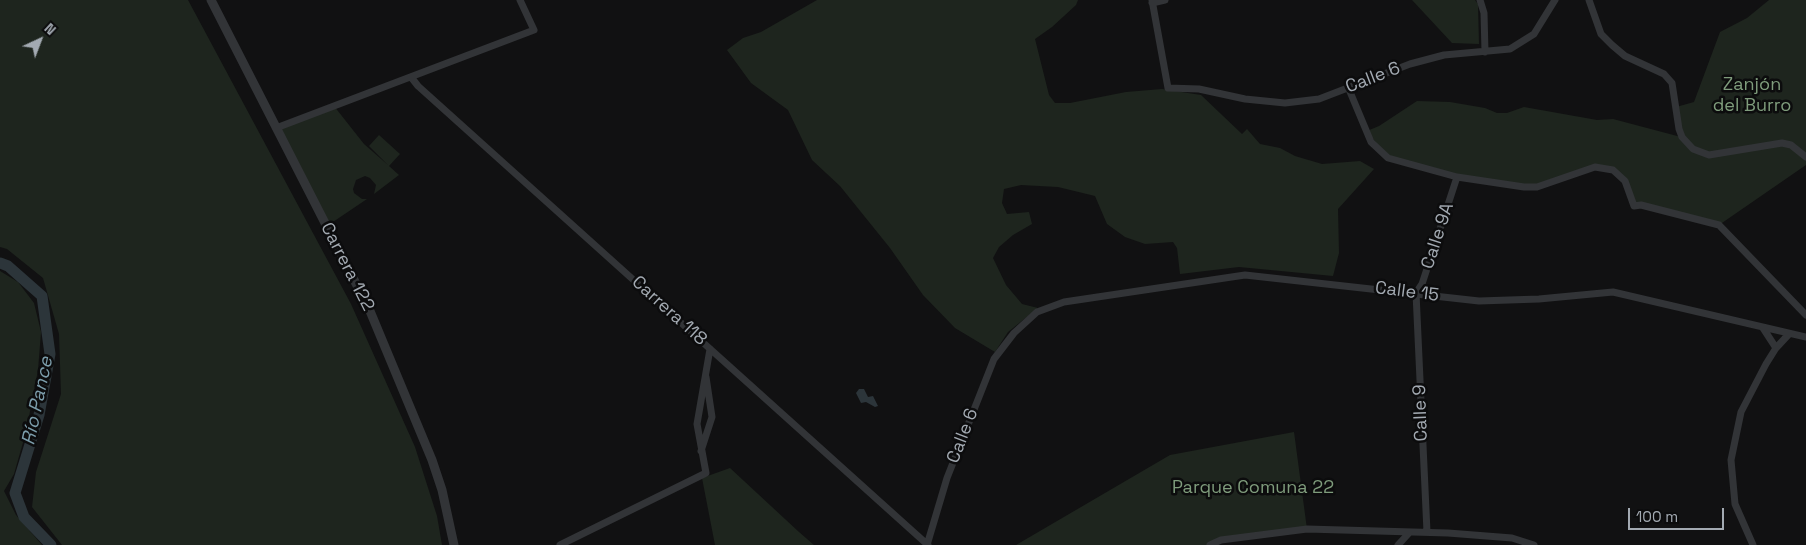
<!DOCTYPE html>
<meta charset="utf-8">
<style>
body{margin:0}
#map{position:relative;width:1806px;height:545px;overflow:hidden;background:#111112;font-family:"Space Grotesk",sans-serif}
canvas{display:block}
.north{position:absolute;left:15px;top:15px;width:50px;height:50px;-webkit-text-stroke:4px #0c0c0d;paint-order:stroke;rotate:43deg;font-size:14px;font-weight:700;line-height:20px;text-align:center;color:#a3aab2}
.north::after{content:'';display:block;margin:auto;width:18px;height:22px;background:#a3aab2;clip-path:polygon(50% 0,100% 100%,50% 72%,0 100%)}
.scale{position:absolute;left:1628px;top:508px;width:96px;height:22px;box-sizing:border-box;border:2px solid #a3aab2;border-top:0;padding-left:6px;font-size:15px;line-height:18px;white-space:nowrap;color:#a3aab2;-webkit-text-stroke:4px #0c0c0d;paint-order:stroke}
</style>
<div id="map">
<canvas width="1806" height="545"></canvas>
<div class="north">N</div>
<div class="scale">100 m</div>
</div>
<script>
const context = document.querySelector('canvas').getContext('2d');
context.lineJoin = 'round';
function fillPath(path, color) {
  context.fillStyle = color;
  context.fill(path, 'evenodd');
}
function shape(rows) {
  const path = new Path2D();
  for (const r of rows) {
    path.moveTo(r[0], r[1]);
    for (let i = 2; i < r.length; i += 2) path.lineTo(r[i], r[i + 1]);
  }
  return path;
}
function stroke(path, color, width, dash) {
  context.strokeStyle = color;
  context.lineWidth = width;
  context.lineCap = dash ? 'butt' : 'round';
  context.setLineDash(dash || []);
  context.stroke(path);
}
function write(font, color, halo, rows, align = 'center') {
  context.font = font + ' "Space Grotesk",sans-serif';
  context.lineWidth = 5;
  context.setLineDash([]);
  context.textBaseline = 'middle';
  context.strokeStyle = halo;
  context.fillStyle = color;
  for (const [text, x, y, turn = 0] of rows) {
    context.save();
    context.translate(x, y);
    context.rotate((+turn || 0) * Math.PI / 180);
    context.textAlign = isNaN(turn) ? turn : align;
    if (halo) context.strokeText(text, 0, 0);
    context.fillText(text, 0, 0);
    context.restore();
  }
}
const green = shape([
 [0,0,188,0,351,304,415,447,437,516,442,545,62,545,32,507,36,472,61,394,59,334,43,278,7,249,0,247],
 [817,0,1078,0,1076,5,1052,27,1035,39,1049,95,1055,103,1070,103,1126,92,1162,89,1201,95,1242,134,1247,129,1260,144,1280,148,1295,156,1322,164,1360,161,1374,169,1338,209,1339,253,1333,276,1239,267,1180,274,1177,248,1173,242,1145,244,1125,237,1107,224,1095,196,1058,187,1021,185,1004,189,1002,203,1007,214,1029,212,1032,224,1013,235,999,247,993,258,1006,285,1022,304,1038,308,1008,332,995,352,955,328,923,295,890,248,840,186,812,160,788,110,751,83,727,50,743,38,761,32],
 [1412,0,1475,0,1478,4,1479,44,1452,43],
 [1769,0,1806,0,1806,165,1719,225,1634,206,1625,181,1613,170,1595,167,1537,187,1457,177,1388,158,1367,131,1379,126,1417,101,1450,102,1485,108,1497,113,1507,113,1524,107,1597,120,1613,119,1681,137,1676,107,1694,102,1720,32,1747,18],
 [334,106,364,144,388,165,369,146,379,135,400,154,389,166,399,175,374,194,376,185,370,178,365,176,356,180,353,189,354,193,362,199,367,199,327,226,276,128],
 [0,271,18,282,34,303,41,332,38,370,26,432,14,474,4,491,16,515,42,545,0,545],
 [1294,432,1307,529,1210,545,1016,545,1170,455],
 [730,468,799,532,814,545,715,545,702,478]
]);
const water = shape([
 [859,389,864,389,868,397,873,396,878,406,875,407,866,402,861,403,856,393]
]);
const river = shape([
 [0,263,8,266,42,296,50,354,39,415,15,493,24,517,51,545]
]);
const minor = shape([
 [1152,0,1168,88,1199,89,1245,99,1285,103,1319,99,1410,64,1444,55,1510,49,1534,34,1555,0],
 [1480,0,1484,13,1485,52],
 [1589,0,1601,34,1612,45,1625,56,1664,74,1672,83,1679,129,1682,137,1693,149,1709,155,1782,143,1791,145,1806,157],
 [1152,3,1165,0],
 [411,77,418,86,928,545],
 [1348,87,1371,142,1388,158,1457,177,1524,187,1537,187,1595,167,1613,170,1625,181,1634,206,1641,205,1719,225,1806,315],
 [276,128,534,30,520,0],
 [1416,293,1427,532],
 [1416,293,1422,284,1457,177],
 [1763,328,1776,348],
 [701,451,712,417,706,377],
 [560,545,706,473,697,424,710,349],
 [927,545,947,478,994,359,1014,333,1037,312,1064,302,1245,275,1479,301,1539,299,1613,292,1806,337],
 [1210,545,1221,540,1307,529,1448,533,1512,538,1534,545],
 [1398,545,1409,533],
 [1753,545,1735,504,1731,460,1741,412,1766,364,1776,348,1789,334]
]);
const tertiary = shape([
 [211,0,370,311,432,460,442,490,454,545]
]);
const streetNames = [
 ["Calle 6",1373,78,-21],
 ["Calle 9A",1438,236,-72],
 ["Carrera 122",347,267,63],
 ["Calle 15",1407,292,7],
 ["Carrera 118",669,311,42],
 ["Calle 9",1421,413,-92],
 ["Calle 6",963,436,-69]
];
const parkNames = [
 ["Zanjón",1752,85],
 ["del Burro",1752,106],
 ["Parque Comuna 22",1253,488]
];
const waterNames = [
 ["Río Pance",38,401,-78]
];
fillPath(green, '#1e251e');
fillPath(water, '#2c353a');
stroke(river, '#2c353a', 11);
stroke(minor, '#323437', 7);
stroke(tertiary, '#323437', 9);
write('18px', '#a3aab2', '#0c0c0d', streetNames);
write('18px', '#7f9c7c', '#0c0c0d', parkNames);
write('italic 19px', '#7c9dab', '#0c0c0d', waterNames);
</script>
